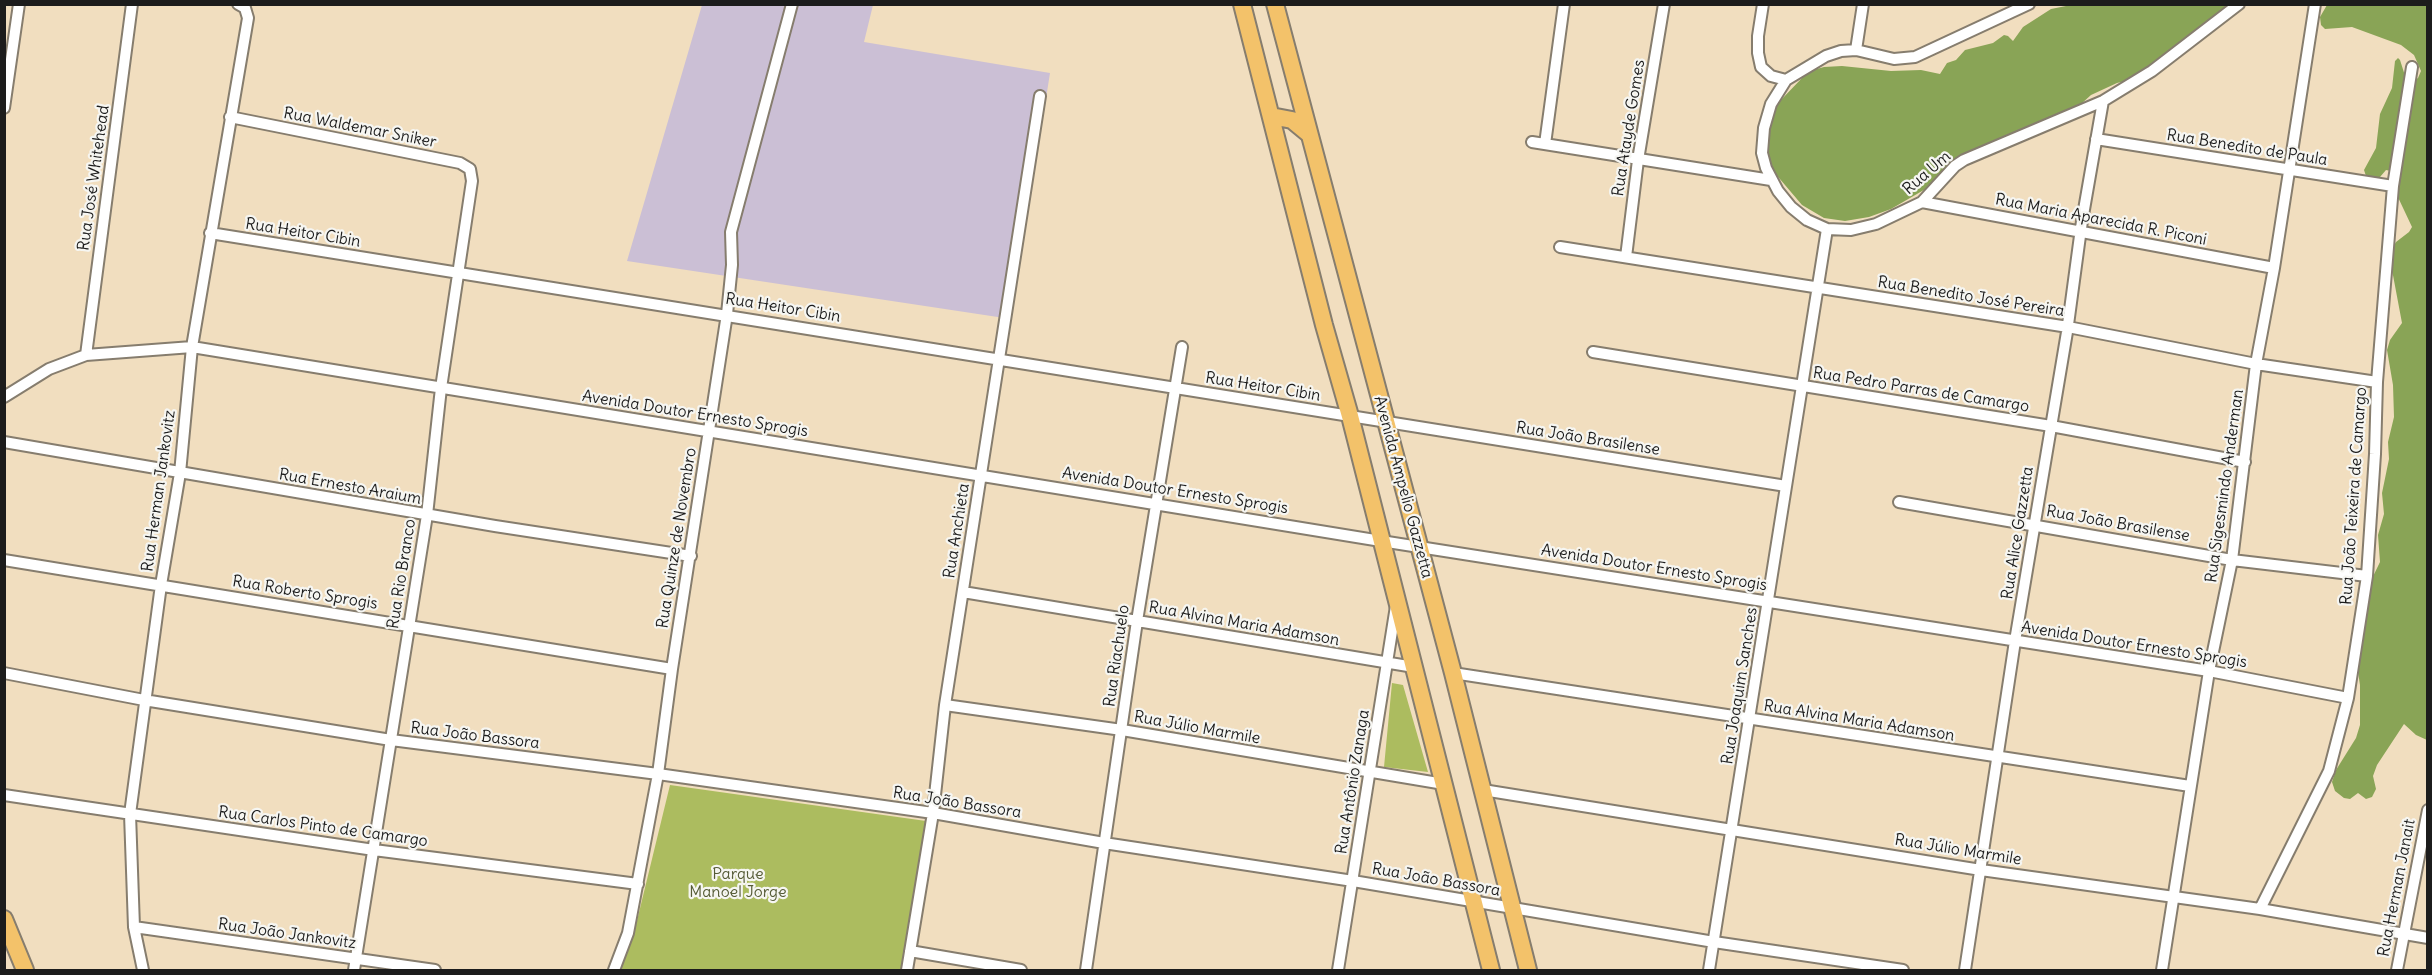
<!DOCTYPE html>
<meta charset="utf-8">
<style>
body{margin:0}
#map{position:relative;width:2432px;height:975px;overflow:hidden;background:#f1debf;font-family:Delius,sans-serif}
canvas{display:block}
.frame{position:absolute;inset:0;border:6px solid #1c1c1c;pointer-events:none}
</style>
<div id="map">
<canvas width="2432" height="975"></canvas>
<div class="frame"></div>
</div>
<script>
const context = document.querySelector('canvas').getContext('2d');
context.lineJoin = 'round';
function fillPath(path, color) {
  context.fillStyle = color;
  context.fill(path, 'evenodd');
}
function shape(rows) {
  const path = new Path2D();
  for (const r of rows) {
    path.moveTo(r[0], r[1]);
    for (let i = 2; i < r.length; i += 2) path.lineTo(r[i], r[i + 1]);
  }
  return path;
}
function stroke(path, color, width, dash) {
  context.strokeStyle = color;
  context.lineWidth = width;
  context.lineCap = dash ? 'butt' : 'round';
  context.setLineDash(dash || []);
  context.stroke(path);
}
function write(font, color, halo, rows, align = 'center') {
  context.font = font + ' Delius,sans-serif';
  context.lineWidth = 4.5;
  context.setLineDash([]);
  context.textBaseline = 'middle';
  context.strokeStyle = halo;
  context.fillStyle = color;
  for (const [text, x, y, turn = 0] of rows) {
    context.save();
    context.translate(x, y);
    context.rotate((+turn || 0) * Math.PI / 180);
    context.textAlign = isNaN(turn) ? turn : align;
    if (halo) context.strokeText(text, 0, 0);
    context.fillText(text, 0, 0);
    context.restore();
  }
}
const industrial = shape([
 [702,5,873,5,864,42,1050,73,1011,319,627,261]
]);
const green = shape([
 [1392,683,1403,685,1428,772,1384,767],
 [670,785,926,821,902,970,620,970,634,933]
]);
const forest = shape([
 [2071,5,2238,5,2163,60,2146,68,2138,78,2117,83,2091,95,2060,123,1986,146,1929,187,1891,209,1869,217,1845,221,1824,218,1802,205,1768,165,1764,152,1769,121,1779,102,1803,77,1813,70,1824,67,1842,66,1891,71,1921,70,1940,74,1947,63,1956,60,1965,50,1993,43,2004,35,2008,36,2013,41,2023,27,2051,9],
 [2327,5,2427,5,2427,740,2416,735,2404,724,2377,765,2373,776,2376,789,2372,797,2366,799,2358,793,2350,799,2344,798,2335,791,2332,782,2336,770,2356,738,2360,725,2360,685,2354,646,2363,597,2380,562,2378,535,2384,514,2382,493,2389,459,2388,442,2394,417,2393,385,2387,350,2390,340,2402,323,2389,254,2396,242,2409,232,2412,227,2396,193,2391,171,2386,170,2380,177,2372,178,2366,176,2364,170,2376,148,2380,114,2392,88,2395,61,2398,58,2400,60,2408,85,2418,78,2421,71,2414,55,2401,45,2352,27,2325,29,2321,25,2320,17]
]);
const minor = shape([
 [1763,4,1758,36,1758,53,1761,67,1771,76,1786,80],
 [2029,4,1915,57,1894,59,1856,50,1841,51,1826,56,1786,80,1771,104,1764,128,1762,153,1766,168,1778,191,1791,207,1807,220,1827,229,1851,230,1876,224,1922,202,1955,166,1964,160,2103,101,2152,71,2239,4],
 [1856,50,1863,4],
 [4,108,19,4],
 [230,117,460,163,470,169,472,181,441,388,427,515,354,970],
 [2096,139,2393,186],
 [1532,142,1771,180],
 [1545,144,1564,4],
 [1922,202,2274,268],
 [210,233,1786,486],
 [1560,247,2068,327,2256,364,2377,382],
 [1626,257,1638,160,1664,4],
 [1593,352,2051,426,2245,462],
 [86,355,132,4],
 [4,397,49,369,86,355,192,347,1381,541,2209,671,2348,698],
 [4,442,495,526,691,556],
 [1899,502,2232,560,2367,576],
 [4,560,672,669],
 [963,592,1414,667],
 [4,673,144,700,391,740,658,774,933,813,1104,843,1353,881,1714,942,1903,970],
 [1453,673,2190,786],
 [945,705,1122,730,1444,784],
 [1483,790,1981,870,2260,909,2428,938],
 [4,795,374,850,638,884],
 [2260,909,2329,771,2348,698,2367,576,2375,454,2377,382,2393,186,2412,67],
 [134,927,435,970],
 [910,951,1021,970],
 [143,970,134,927,130,814,161,585,180,473,192,347,248,18,245,8,238,4],
 [614,970,628,933,658,774,672,669,727,314,732,265,731,232,792,4],
 [907,970,933,813,945,705,1040,96],
 [1086,970,1137,621,1182,347],
 [1338,970,1396,606],
 [1709,970,1827,229],
 [1965,970,2015,641,2067,332,2082,221,2103,101],
 [2162,970,2209,671,2232,560,2256,364,2274,268,2315,4],
 [2397,970,2428,810]
]);
const primary = shape([
 [1242,4,1324,325,1350,416,1491,970],
 [1275,4,1453,673,1528,970],
 [1271,116,1292,120,1309,134],
 [4,919,25,970]
]);
const streetNames = [
 ["Rua Waldemar Sniker",360,128,11],
 ["Rua Atayde Gomes",1629,128,-81],
 ["Rua Benedito de Paula",2247,148,9],
 ["Rua Um",1927,173,-41],
 ["Rua José Whitehead",94,178,-82],
 ["Rua Maria Aparecida R. Piconi",2101,220,11],
 ["Rua Heitor Cibin",303,233,9],
 ["Rua Benedito José Pereira",1971,297,9],
 ["Rua Heitor Cibin",783,308,9],
 ["Rua Heitor Cibin",1263,387,9],
 ["Rua Pedro Parras de Camargo",1921,390,9],
 ["Avenida Doutor Ernesto Sprogis",695,414,9],
 ["Rua João Brasilense",1588,439,9],
 ["Rua Sigesmindo Anderman",2225,486,-82],
 ["Rua Ernesto Araium",350,487,10],
 ["Avenida Ampelio Gazzetta",1403,487,75],
 ["Rua Herman Jankovitz",159,491,-82],
 ["Avenida Doutor Ernesto Sprogis",1175,491,9],
 ["Rua João Teixeira de Camargo",2354,496,-86],
 ["Rua João Brasilense",2118,524,10],
 ["Rua Anchieta",957,531,-81],
 ["Rua Alice Gazzetta",2018,533,-81],
 ["Rua Quinze de Novembro",677,538,-81],
 ["Avenida Doutor Ernesto Sprogis",1654,568,9],
 ["Rua Rio Branco",402,574,-81],
 ["Rua Roberto Sprogis",305,593,9],
 ["Rua Alvina Maria Adamson",1244,624,10],
 ["Avenida Doutor Ernesto Sprogis",2134,645,9],
 ["Rua Riachuelo",1117,656,-82],
 ["Rua Joaquim Sanches",1740,686,-81],
 ["Rua Alvina Maria Adamson",1859,721,9],
 ["Rua Júlio Marmile",1197,728,10],
 ["Rua João Bassora",475,736,7],
 ["Rua Antônio Zanaga",1353,782,-81],
 ["Rua João Bassora",957,803,9],
 ["Rua Carlos Pinto de Camargo",323,827,8],
 ["Rua Júlio Marmile",1958,850,9],
 ["Rua João Bassora",1436,880,10],
 ["Rua Herman Janait",2397,888,-79],
 ["Rua João Jankovitz",287,934,8]
];
const parkNames = [
 ["Parque",738,874],
 ["Manoel Jorge",738,892]
];
fillPath(industrial, '#cbbfd5');
fillPath(green, '#acbc5f');
fillPath(forest, '#89a456');
stroke(minor, '#867d6e', 14);
stroke(primary, '#867d6e', 20);
stroke(minor, '#fff', 10);
stroke(primary, '#f3c26a', 16);
write('16px', '#1c1c1c', '#f6f6f2', streetNames);
write('16px', '#565c37', '#f6f6f2', parkNames);
</script>
